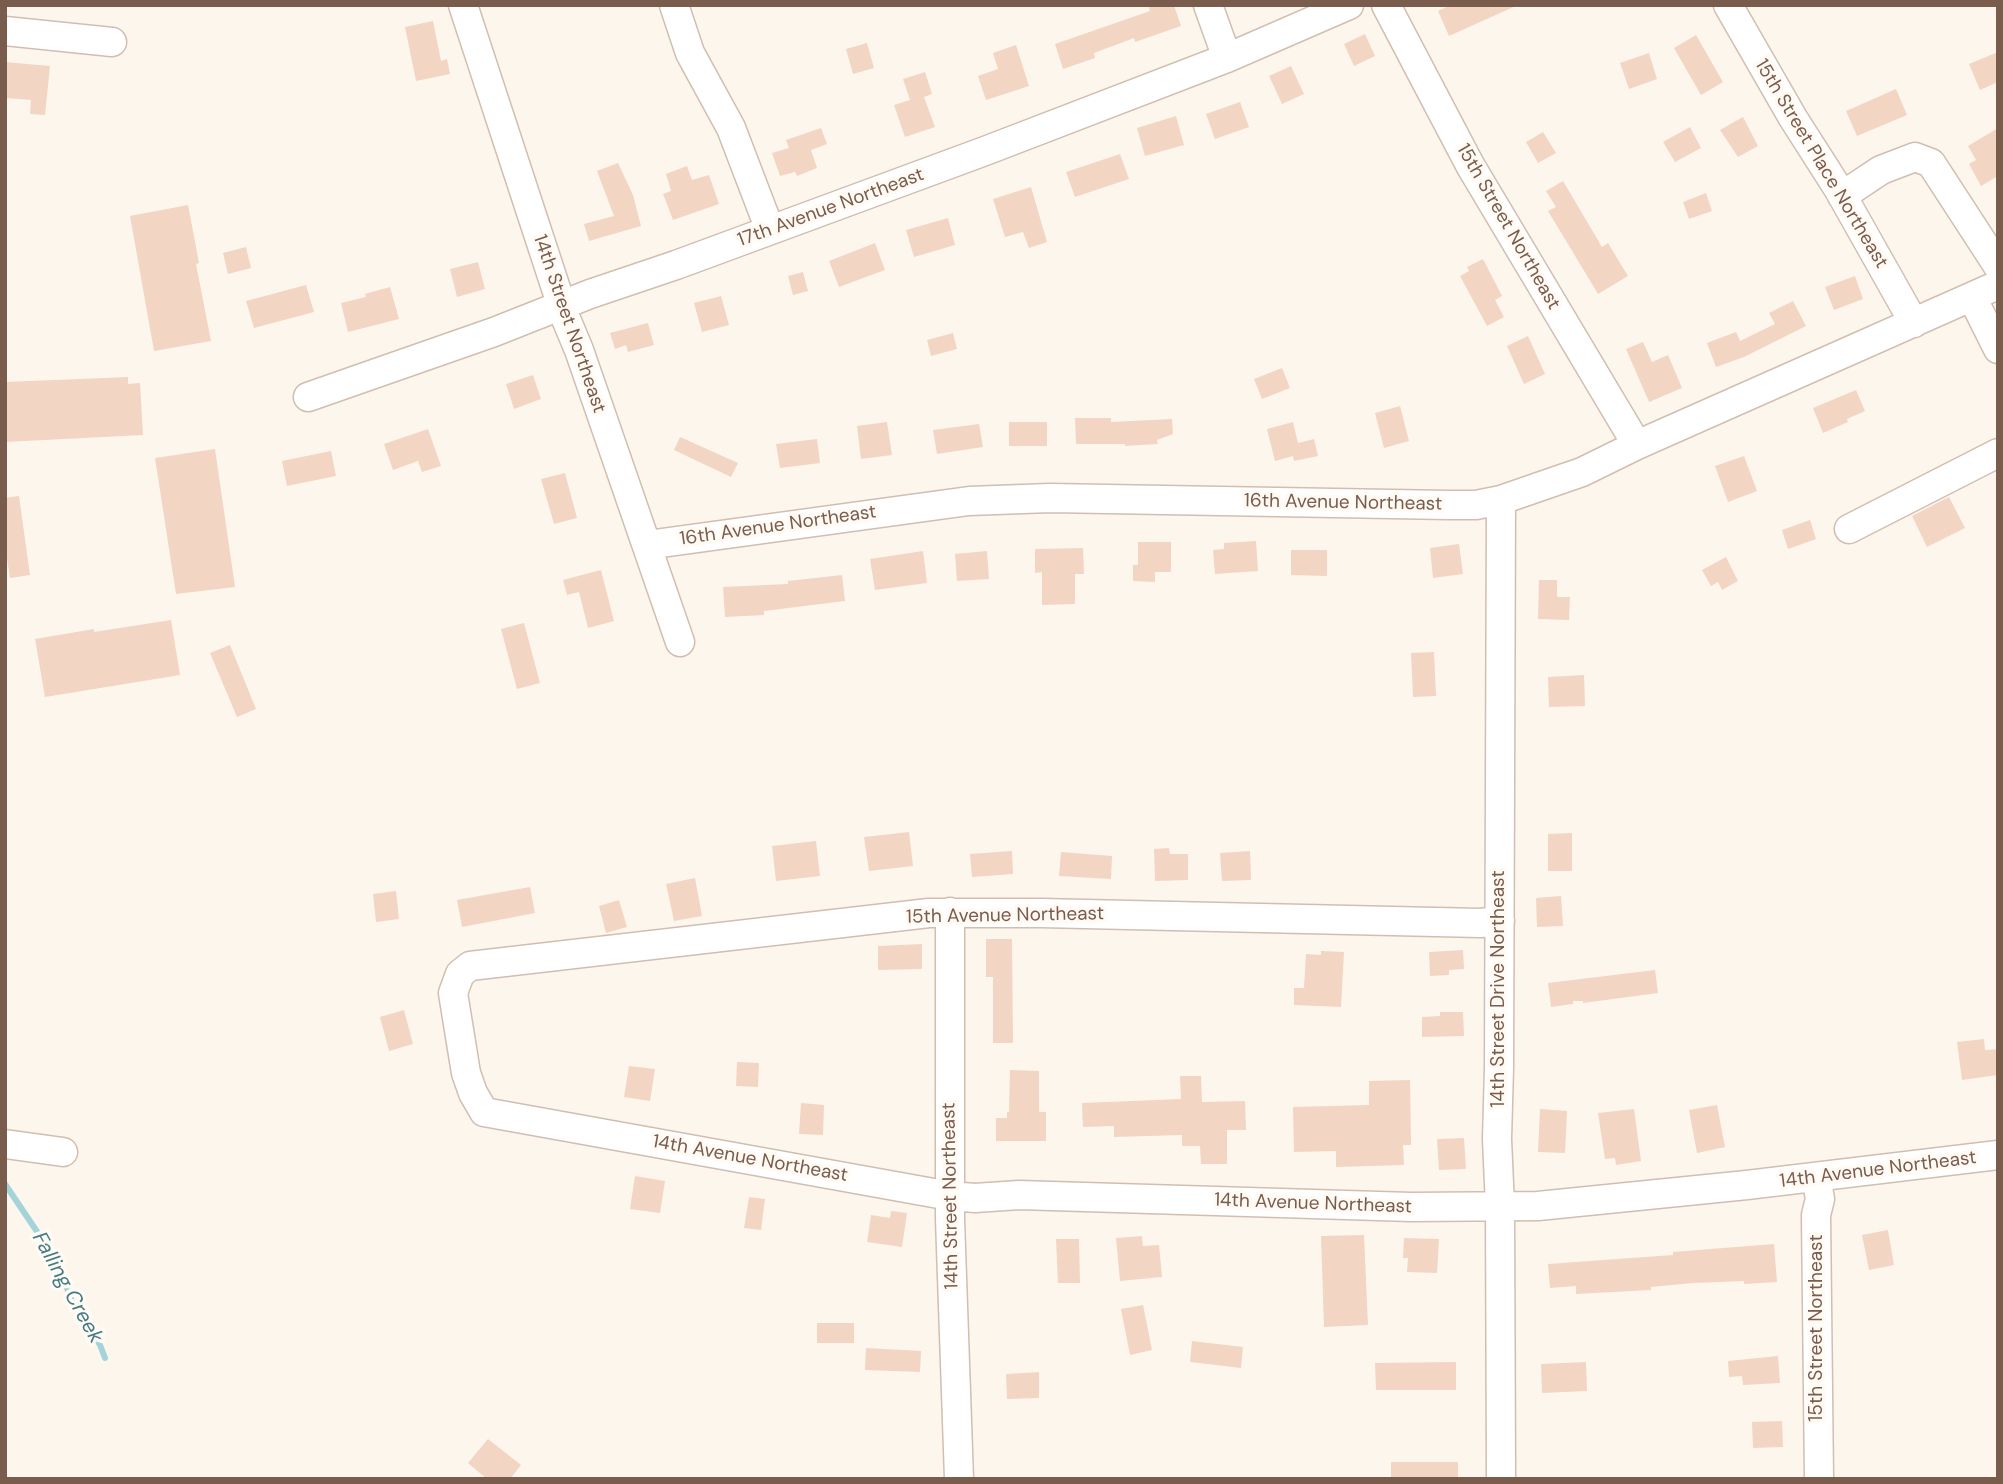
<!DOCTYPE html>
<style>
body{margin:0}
#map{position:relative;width:2003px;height:1484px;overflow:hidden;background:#fdf6ec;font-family:"DM Sans",sans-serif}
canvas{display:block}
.frame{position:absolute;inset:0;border:7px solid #7a5c4d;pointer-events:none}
</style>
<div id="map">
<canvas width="2003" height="1484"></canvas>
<div class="frame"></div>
</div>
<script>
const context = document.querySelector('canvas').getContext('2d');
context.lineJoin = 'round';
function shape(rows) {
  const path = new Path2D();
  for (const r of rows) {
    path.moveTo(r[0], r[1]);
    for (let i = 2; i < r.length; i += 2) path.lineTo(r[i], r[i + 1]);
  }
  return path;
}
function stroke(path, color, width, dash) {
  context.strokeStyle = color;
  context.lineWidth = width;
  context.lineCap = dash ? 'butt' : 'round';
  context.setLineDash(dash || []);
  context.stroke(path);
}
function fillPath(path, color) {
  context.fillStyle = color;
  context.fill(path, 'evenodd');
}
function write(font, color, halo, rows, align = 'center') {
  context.font = font + ' "DM Sans",sans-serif';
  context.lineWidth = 7;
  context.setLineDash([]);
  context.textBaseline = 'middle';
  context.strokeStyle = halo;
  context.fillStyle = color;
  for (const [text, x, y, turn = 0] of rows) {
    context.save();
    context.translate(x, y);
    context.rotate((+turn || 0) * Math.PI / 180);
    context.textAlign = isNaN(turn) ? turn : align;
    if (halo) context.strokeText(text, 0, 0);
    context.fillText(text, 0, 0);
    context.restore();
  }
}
const stream = shape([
 [5,1184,40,1236,54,1269,64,1281,72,1301,100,1345,105,1358]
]);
const building = shape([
 [1148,5,1174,5,1181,26,1135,42,1134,38,1094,53,1095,58,1063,69,1055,44,1150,11],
 [1451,5,1518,5,1449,36,1438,11],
 [433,21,441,61,447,59,450,74,416,81,405,27],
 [1365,34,1375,56,1354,66,1344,44],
 [1696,35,1723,82,1701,95,1674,48],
 [867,43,874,68,853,74,846,49],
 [1016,45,1029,86,986,100,978,76,998,69,993,53],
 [1998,52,1998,82,1980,90,1969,64],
 [1649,53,1657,79,1629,89,1620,63],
 [5,62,50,66,45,115,30,114,31,100,5,98],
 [1291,66,1304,94,1282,104,1269,76],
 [925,72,932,94,924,97,935,127,905,137,894,105,910,100,903,79],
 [1896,89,1907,115,1857,136,1846,111],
 [1240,102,1249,127,1215,139,1206,114],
 [1176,116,1184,145,1145,156,1137,128],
 [1743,117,1758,146,1738,157,1720,130],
 [1690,127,1701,148,1675,162,1663,142],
 [821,128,827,144,811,150,817,168,797,176,795,172,780,176,772,153,789,148,786,140],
 [1998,128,1998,176,1981,186,1969,164,1976,160,1968,146],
 [1543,132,1556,153,1538,163,1526,142],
 [1120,154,1129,179,1075,197,1066,172],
 [618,163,633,195,641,226,589,241,584,224,614,216,597,171],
 [687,166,692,180,709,175,719,204,673,220,663,194,671,191,666,174],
 [1563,181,1602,247,1608,243,1628,276,1598,294,1548,211,1556,207,1546,191],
 [1031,187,1047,242,1029,248,1023,232,1005,237,993,199],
 [1706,193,1712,211,1689,219,1683,202],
 [188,205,199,263,196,264,211,341,154,351,130,216],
 [948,218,955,245,914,257,906,230],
 [875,243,885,270,839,287,829,261],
 [246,247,251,268,228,274,223,253],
 [1483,259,1502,296,1495,300,1504,317,1487,326,1460,276,1469,271,1467,267],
 [478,262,485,289,457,297,450,269],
 [803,272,808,291,793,295,788,276],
 [1855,276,1863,299,1834,310,1825,287],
 [306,285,314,312,254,328,246,301],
 [390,287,399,319,348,332,341,303,366,297,365,294],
 [721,296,729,325,702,332,694,303],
 [1793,301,1806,326,1744,357,1716,367,1707,343,1736,332,1740,341,1775,324,1769,313],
 [648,323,654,345,628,352,626,345,615,349,610,333],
 [953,333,957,349,931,356,927,340],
 [1528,336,1545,374,1524,384,1507,346],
 [1643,342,1652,362,1668,355,1682,388,1649,402,1626,349],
 [1282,368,1290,388,1262,399,1254,379],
 [533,375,541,399,514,409,506,384],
 [128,377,128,384,140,383,143,435,5,442,5,382],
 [1856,390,1865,411,1847,419,1848,422,1823,433,1813,408],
 [1400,406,1409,441,1384,448,1375,413],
 [1075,418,1111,418,1111,422,1172,419,1173,434,1157,440,1158,444,1125,446,1125,444,1076,444],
 [887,422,892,455,861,459,857,426],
 [1009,422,1047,422,1047,446,1009,446],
 [1293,422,1298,443,1314,439,1318,456,1294,461,1293,456,1275,461,1267,429],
 [979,424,983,447,937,454,933,430],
 [428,429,441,466,422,472,418,461,393,470,384,444],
 [680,437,738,463,731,477,674,450],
 [817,439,820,463,780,468,776,444],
 [215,449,235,587,176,594,155,458],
 [331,451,336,476,287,486,282,461],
 [1744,456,1757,491,1728,502,1715,466],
 [565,473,577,518,554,524,541,479],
 [19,496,30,575,10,578,5,546,5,498],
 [1949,497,1965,528,1927,547,1912,516],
 [1810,520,1816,539,1788,549,1782,530],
 [1256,541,1258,571,1215,574,1213,550,1224,549,1224,543],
 [1138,542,1171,542,1171,572,1155,572,1155,582,1133,581,1133,565,1138,565],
 [1459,544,1463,574,1433,578,1430,548],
 [1083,548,1084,574,1075,574,1075,604,1042,605,1042,572,1035,573,1035,549],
 [1291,550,1327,550,1327,576,1291,575],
 [923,551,927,583,875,590,870,559],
 [987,551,989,579,957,581,955,554],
 [1726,557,1738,581,1722,590,1718,582,1711,586,1702,570],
 [601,570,614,621,588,628,579,592,567,595,563,580],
 [842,575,845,601,764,611,764,615,725,617,723,587,788,584,788,581],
 [1539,580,1557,580,1557,597,1570,597,1569,620,1538,619],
 [171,620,180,675,45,697,35,639,94,629,94,632],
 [524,623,540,683,517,689,501,629],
 [230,645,256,709,237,717,210,653],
 [1434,652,1436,696,1413,697,1411,653],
 [1584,675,1585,706,1549,707,1548,677],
 [909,832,913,866,869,871,864,837],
 [1572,833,1572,871,1548,871,1548,834],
 [816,841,820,876,776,881,772,846],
 [1169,848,1170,854,1188,854,1188,880,1155,881,1154,849],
 [1012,851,1013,874,972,877,970,854],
 [1250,851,1251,880,1222,881,1220,853],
 [1061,852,1112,856,1111,879,1059,876],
 [695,878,702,916,674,921,666,884],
 [530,887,535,913,462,927,457,900],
 [396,891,399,919,376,922,373,894],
 [1561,896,1563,926,1537,927,1536,898],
 [619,900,627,927,606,933,599,906],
 [986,939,1012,939,1013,1043,993,1043,993,977,986,977],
 [922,944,922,969,878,970,878,946],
 [1463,950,1464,969,1449,970,1449,975,1430,976,1429,952],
 [1321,951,1344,952,1341,1007,1294,1005,1294,988,1304,988,1306,954,1321,955],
 [1655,970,1658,993,1583,1003,1583,1001,1573,1001,1573,1004,1551,1007,1548,983],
 [404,1010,413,1044,389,1051,380,1017],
 [1440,1012,1463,1012,1464,1036,1422,1037,1422,1017,1440,1016],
 [1984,1039,1985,1050,1998,1049,1998,1075,1962,1080,1957,1042],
 [737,1062,759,1063,758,1087,736,1086],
 [629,1066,655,1069,650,1101,624,1097],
 [1010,1070,1039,1071,1039,1112,1046,1112,1046,1141,996,1141,996,1118,1007,1118,1007,1112,1009,1112],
 [1180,1076,1201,1076,1202,1102,1245,1101,1246,1130,1227,1130,1227,1164,1201,1164,1200,1146,1182,1146,1182,1135,1114,1137,1114,1126,1083,1127,1082,1103,1181,1099],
 [1410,1080,1411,1145,1403,1145,1404,1165,1336,1167,1336,1151,1294,1152,1293,1107,1369,1105,1369,1081],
 [801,1103,824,1105,823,1135,799,1134],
 [1717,1105,1725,1147,1697,1153,1689,1110],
 [1540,1109,1567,1111,1565,1153,1538,1152],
 [1634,1109,1641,1161,1616,1165,1615,1158,1605,1159,1598,1113],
 [1464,1138,1466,1169,1439,1170,1437,1139],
 [635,1176,665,1181,660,1213,630,1209],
 [749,1197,765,1199,761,1230,744,1228],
 [891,1211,907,1213,902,1247,867,1242,871,1215,890,1218],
 [1888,1230,1894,1265,1869,1270,1862,1235],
 [1364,1235,1368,1325,1324,1327,1321,1236],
 [1142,1236,1143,1246,1159,1245,1162,1277,1120,1281,1116,1238],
 [1404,1238,1439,1239,1437,1273,1407,1272,1408,1258,1403,1258],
 [1056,1239,1079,1239,1080,1283,1058,1283],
 [1774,1244,1777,1282,1744,1284,1744,1281,1693,1283,1651,1287,1651,1290,1576,1294,1576,1286,1550,1288,1548,1264,1673,1255,1673,1252],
 [1143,1305,1152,1350,1130,1355,1121,1309],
 [817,1323,854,1323,854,1343,817,1343],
 [1192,1341,1243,1347,1241,1368,1190,1362],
 [866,1348,921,1351,920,1372,865,1370],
 [1778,1356,1780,1383,1743,1385,1742,1376,1729,1377,1728,1361],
 [1456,1362,1456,1390,1376,1390,1375,1363],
 [1586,1362,1587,1391,1542,1393,1541,1364],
 [1039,1372,1039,1398,1007,1399,1006,1374],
 [1782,1421,1783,1447,1753,1448,1752,1422],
 [488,1439,521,1465,510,1479,487,1479,468,1463],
 [1391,1462,1458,1462,1458,1479,1391,1479]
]);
const minor = shape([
 [463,5,566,319,579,350,680,642],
 [674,5,690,53,731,128,770,230],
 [1208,5,1227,58],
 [1386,5,1470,165,1637,445],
 [1728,5,1793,118,1839,190,1914,323],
 [5,31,112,42],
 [1842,196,1881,170,1915,157,1931,163,1998,266],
 [1972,297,1998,349],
 [308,397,494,332,590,294,676,265,985,151,1227,58,1349,5],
 [1849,529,1998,453],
 [647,545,969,501,1050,498,1448,505,1476,505,1501,500,1582,472,1637,445,1998,285],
 [950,912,950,1219,959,1479],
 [1500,921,1480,923,1041,913,929,913,470,966,460,974,453,993,466,1073,473,1093,484,1112,950,1196,975,1198,1019,1195,1411,1207,1538,1206,1747,1185,1998,1155],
 [5,1144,63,1152],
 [1816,1177,1820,1199,1816,1215,1819,1479],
 [1501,1479,1500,1207,1497,1139,1499,1068,1501,500]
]);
const streetNames = [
 ["15th Street Place Northeast",1821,164,59],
 ["17th Avenue Northeast",831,208,-20],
 ["15th Street Northeast",1508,227,60],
 ["14th Street Northeast",569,324,71],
 ["16th Avenue Northeast",1343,503,1],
 ["16th Avenue Northeast",778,526,-8],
 ["15th Avenue Northeast",1005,916,-1],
 ["14th Street Drive Northeast",1499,989,-90],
 ["14th Avenue Northeast",750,1159,10],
 ["14th Avenue Northeast",1878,1170,-7],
 ["14th Street Northeast",951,1196,-91],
 ["14th Avenue Northeast",1313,1204,2],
 ["15th Street Northeast",1817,1328,-90]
];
const waterNames = [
 ["Falling Creek",67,1288,61]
];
stroke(stream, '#a5d3da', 6);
fillPath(building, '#f3d5c3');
stroke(minor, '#d1beb0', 31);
stroke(minor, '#fff', 28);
write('19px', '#7a5c4d', '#fffaf3', streetNames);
write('italic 21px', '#437c86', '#fffaf3', waterNames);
</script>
